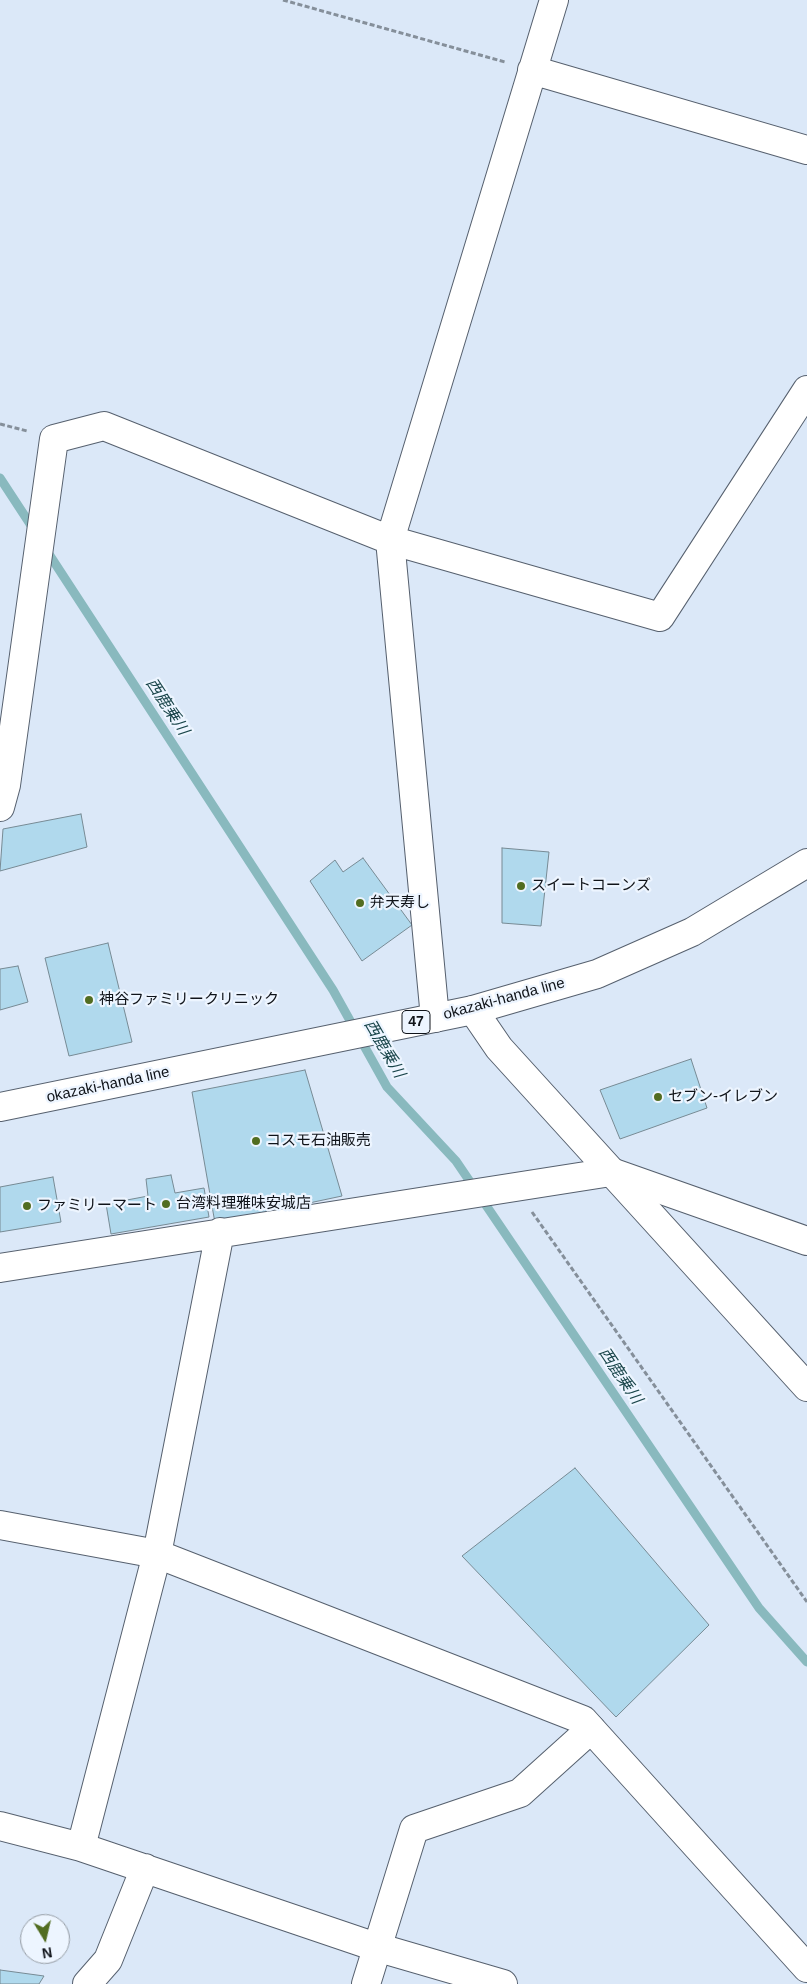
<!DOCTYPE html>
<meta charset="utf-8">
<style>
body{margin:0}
#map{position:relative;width:807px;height:1984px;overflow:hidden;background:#dbe8f8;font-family:Arial,sans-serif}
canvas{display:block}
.north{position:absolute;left:20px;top:1914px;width:50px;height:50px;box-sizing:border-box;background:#edf5ff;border:1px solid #949ba3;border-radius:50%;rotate:171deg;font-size:14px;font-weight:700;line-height:20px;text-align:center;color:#0f1319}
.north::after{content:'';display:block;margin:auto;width:18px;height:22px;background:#526d21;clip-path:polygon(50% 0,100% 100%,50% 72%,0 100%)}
</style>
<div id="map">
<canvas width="807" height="1984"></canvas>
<div class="north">N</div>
</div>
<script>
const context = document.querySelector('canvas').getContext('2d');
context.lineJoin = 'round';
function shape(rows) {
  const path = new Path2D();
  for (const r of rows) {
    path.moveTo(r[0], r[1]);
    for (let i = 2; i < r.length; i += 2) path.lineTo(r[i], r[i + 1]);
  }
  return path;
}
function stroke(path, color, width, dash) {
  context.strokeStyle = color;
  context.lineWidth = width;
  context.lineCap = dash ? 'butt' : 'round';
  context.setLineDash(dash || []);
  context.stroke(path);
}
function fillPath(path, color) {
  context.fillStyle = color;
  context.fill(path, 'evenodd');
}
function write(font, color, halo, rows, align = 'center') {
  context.font = font + ' Arial,"Noto Sans JP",sans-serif';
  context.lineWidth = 4.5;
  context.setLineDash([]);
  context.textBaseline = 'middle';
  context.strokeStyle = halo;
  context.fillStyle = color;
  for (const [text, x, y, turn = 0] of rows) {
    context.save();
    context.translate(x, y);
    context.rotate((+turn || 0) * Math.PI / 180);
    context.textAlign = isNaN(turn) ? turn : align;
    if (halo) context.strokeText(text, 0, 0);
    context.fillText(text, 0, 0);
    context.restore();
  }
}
const stream = shape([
 [0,478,34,530],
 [45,548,333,990,387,1087,456,1161,759,1608,807,1662]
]);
const building = shape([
 [81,814,87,847,0,871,3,829,81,814],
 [502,848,549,852,541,926,502,923,502,848],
 [363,858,412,925,362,961,310,881,335,860,343,872,363,858],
 [108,943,132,1042,69,1056,45,958,108,943],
 [18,966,28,1002,0,1010,0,969,18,966],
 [691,1059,707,1108,620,1139,600,1090,691,1059],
 [305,1070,342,1196,215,1223,192,1092,305,1070],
 [171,1175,175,1193,204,1188,209,1217,111,1234,106,1204,148,1196,146,1179,171,1175],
 [53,1177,61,1222,0,1232,0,1187,53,1177],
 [575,1468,709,1625,616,1717,462,1556,575,1468],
 [0,1970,44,1976,39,1984,0,1984,0,1970]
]);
const path = shape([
 [283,0,505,62],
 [0,424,27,431],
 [532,1212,807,1602]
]);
const street = shape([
 [532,70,807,150],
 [0,807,6,785,54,439,104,426,390,540,660,617,807,390],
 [435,1018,390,540,554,0],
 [0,1268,611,1172,807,1241],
 [0,1826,81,1847,376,1947,503,1984],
 [81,1847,157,1554,220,1232],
 [87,1984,108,1960,145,1868],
 [366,1984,414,1829,520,1793,591,1729]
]);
const secondary = shape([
 [473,1010,499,1048,807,1387],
 [0,1525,157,1554,583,1720,807,1968]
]);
const primary = shape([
 [0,1107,473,1010,597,974,692,932,807,863]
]);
const markers = [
 [521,886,5,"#526d21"],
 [360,903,5,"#526d21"],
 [89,1000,5,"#526d21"],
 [658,1097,5,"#526d21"],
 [256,1141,5,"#526d21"],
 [166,1204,5,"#526d21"],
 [27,1206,5,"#526d21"]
];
const shields = [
 [416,1022,28]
];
const shieldNames = [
 ["47",416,1022]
];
const poiNames = [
 ["スイートコーンズ",531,886],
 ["弁天寿し",370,903],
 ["神谷ファミリークリニック",99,1000],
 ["セブン-イレブン",668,1097],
 ["コスモ石油販売",266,1141],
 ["台湾料理雅味安城店",176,1204],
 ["ファミリーマート",37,1206]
];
const streetNames = [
 ["okazaki-handa line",504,999,-15],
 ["okazaki-handa line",108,1085,-12]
];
const waterNames = [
 ["西鹿乗川",167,707,57],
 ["西鹿乗川",384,1049,60],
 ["西鹿乗川",620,1376,56]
];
stroke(stream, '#89b9be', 9);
fillPath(building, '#b0d9ed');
stroke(building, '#778a94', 1);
stroke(street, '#56606e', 30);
stroke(secondary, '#56606e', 30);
stroke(primary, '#56606e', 30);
stroke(path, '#858f9a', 3, [5, 2.5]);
stroke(street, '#fff', 28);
stroke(secondary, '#fff', 28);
stroke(primary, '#fff', 28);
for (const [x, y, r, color] of markers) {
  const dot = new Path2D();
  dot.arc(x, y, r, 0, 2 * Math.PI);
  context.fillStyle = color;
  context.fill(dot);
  stroke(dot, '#edf5ff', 2);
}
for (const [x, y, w] of shields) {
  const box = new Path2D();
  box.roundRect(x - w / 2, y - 11.5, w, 23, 4);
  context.fillStyle = '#edf5ff';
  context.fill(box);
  stroke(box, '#0f1319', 1);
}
write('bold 14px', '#0f1319', null, shieldNames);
write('15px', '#0f1319', '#edf5ff', poiNames, 'left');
write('15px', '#0f1319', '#edf5ff', streetNames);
write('italic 16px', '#19454a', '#edf5ff', waterNames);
</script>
